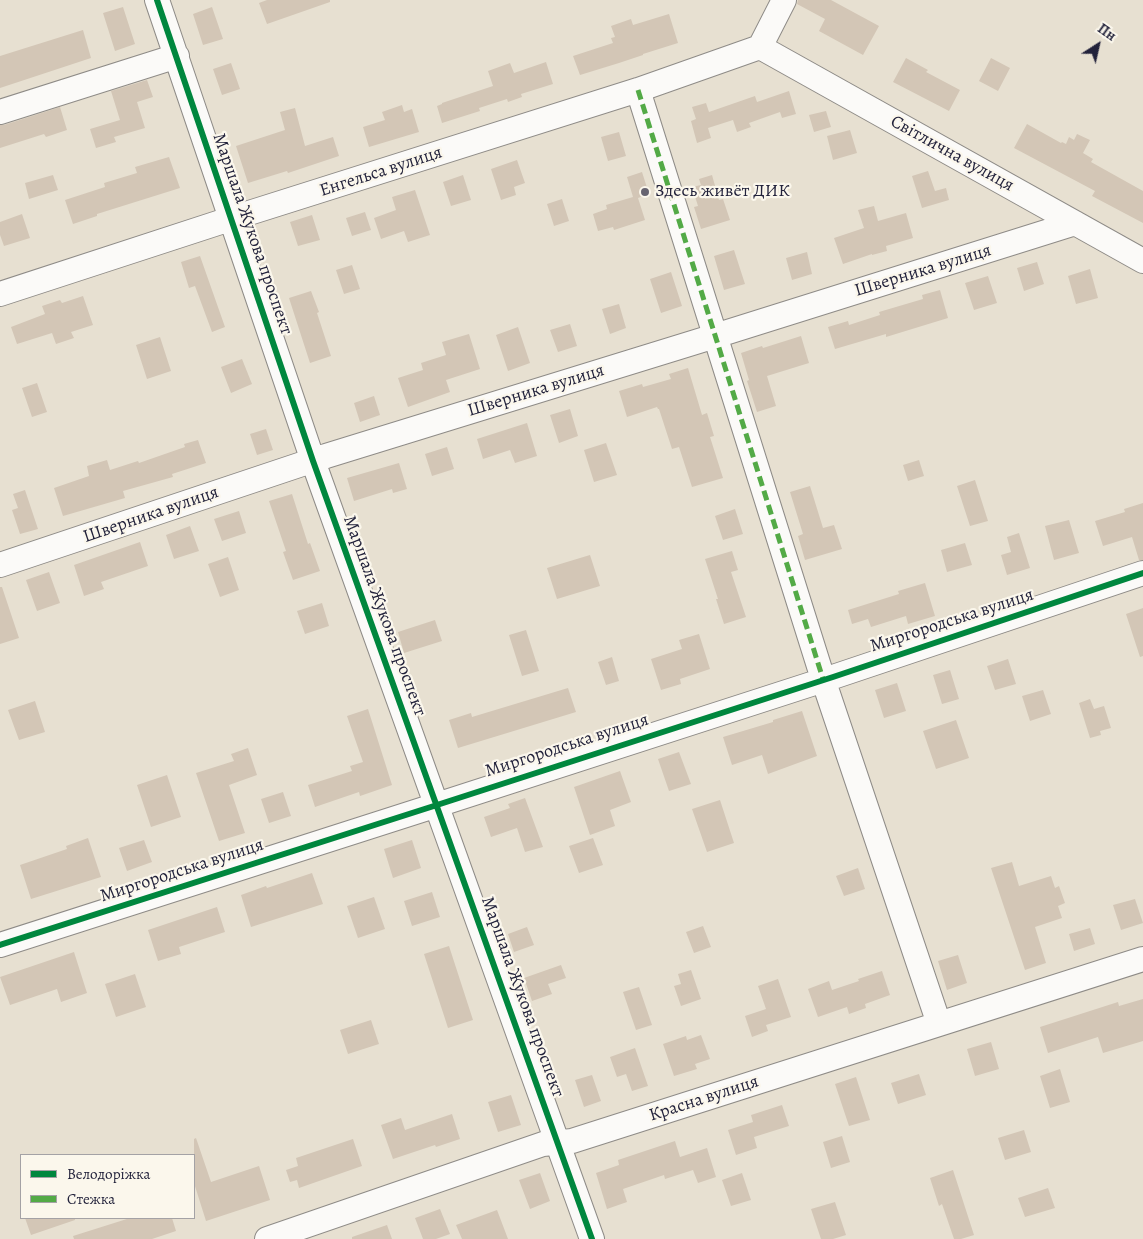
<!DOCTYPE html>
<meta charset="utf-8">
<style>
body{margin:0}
#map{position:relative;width:1143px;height:1239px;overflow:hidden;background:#e7e0d1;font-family:Alegreya,serif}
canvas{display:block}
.legend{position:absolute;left:20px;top:1154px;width:175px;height:65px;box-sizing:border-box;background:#fbf7ec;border:1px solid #a4a2a5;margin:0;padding:6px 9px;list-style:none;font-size:15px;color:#22223b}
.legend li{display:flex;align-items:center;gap:10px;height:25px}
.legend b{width:25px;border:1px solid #a4a2a5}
.north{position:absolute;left:1073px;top:20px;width:50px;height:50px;-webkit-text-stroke:4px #fbf7ec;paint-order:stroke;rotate:35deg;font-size:14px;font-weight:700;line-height:20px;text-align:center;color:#22223b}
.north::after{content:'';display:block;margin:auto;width:18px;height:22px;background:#22223b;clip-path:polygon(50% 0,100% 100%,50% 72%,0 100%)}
</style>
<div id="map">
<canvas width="1143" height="1239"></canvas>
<ul class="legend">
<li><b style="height:6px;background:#00873e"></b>Велодоріжка</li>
<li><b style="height:6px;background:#53aa46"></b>Стежка</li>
</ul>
<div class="north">Пн</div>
</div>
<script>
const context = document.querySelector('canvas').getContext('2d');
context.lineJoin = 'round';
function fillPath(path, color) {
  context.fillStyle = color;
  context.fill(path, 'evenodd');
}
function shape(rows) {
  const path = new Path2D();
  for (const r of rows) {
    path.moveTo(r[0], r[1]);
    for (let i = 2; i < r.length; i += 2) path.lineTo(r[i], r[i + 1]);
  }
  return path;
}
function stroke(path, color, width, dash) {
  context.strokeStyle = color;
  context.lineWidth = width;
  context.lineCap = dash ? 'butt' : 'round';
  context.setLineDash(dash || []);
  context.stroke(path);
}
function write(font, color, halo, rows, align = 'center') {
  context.font = font + ' Alegreya,serif';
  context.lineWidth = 4.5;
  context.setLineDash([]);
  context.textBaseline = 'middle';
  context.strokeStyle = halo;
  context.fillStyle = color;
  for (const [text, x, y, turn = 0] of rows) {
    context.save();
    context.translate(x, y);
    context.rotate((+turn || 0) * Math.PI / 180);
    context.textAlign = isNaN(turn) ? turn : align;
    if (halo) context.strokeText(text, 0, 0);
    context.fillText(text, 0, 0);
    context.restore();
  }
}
const building = shape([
 [267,0,330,0,330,2,267,24,259,3],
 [798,0,831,0,879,26,863,55,819,31,825,19,797,4],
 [123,7,135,44,115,51,103,13],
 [212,7,223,39,203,45,193,14],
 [669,14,678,43,643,54,643,55,619,63,580,75,573,56,613,43,611,38,615,37,611,26,631,19,633,25],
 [83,30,91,58,0,88,0,56],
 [906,58,928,70,926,72,960,90,949,111,893,82],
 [991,58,1010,68,998,91,979,81],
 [546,62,553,84,521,94,522,97,508,102,507,99,479,108,480,111,442,123,437,106,442,104,442,103,493,86,488,71,510,63,514,73],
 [231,63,240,89,222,95,213,69],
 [147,80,153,97,137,102,145,128,114,137,116,142,96,148,90,129,120,120,111,91],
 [789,91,796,114,782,118,780,112,749,123,751,127,737,132,733,120,708,128,711,138,697,143,691,121,696,119,692,107,706,103,709,112,755,96,757,102],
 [402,105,404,112,412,109,419,132,369,147,363,127,385,120,382,112],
 [60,107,67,130,46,137,44,134,0,148,0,125,4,125],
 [295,108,305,146,333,137,339,156,288,173,287,171,248,183,236,146,285,130,280,112],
 [826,111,831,127,814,132,809,115],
 [1027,124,1061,143,1062,142,1066,144,1069,137,1074,140,1077,134,1090,140,1083,153,1093,159,1091,162,1143,191,1143,223,1092,196,1095,191,1014,148],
 [850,130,857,153,833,160,827,136],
 [619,132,626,156,608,161,601,137],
 [169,157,180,188,97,214,97,216,73,224,65,200,105,187,104,183,137,173,135,167],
 [517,160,525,183,514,187,516,195,501,200,491,169],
 [928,171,935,191,946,188,949,200,922,208,912,176],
 [642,172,649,194,638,198,645,220,614,230,613,227,598,231,593,214,607,209,606,205,633,197,627,177],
 [53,175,58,190,29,199,25,183],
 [463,175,471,200,451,206,443,182],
 [712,175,719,200,723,199,730,220,701,229,694,207,698,206,692,187,701,185,699,179],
 [415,190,430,235,408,242,404,231,381,239,374,218,396,210,392,197],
 [562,199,569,221,554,226,547,204],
 [874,206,878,221,906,213,913,238,886,246,887,251,872,255,872,254,843,264,834,238,864,228,858,210],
 [365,212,371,230,352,236,346,218],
 [22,214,30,238,4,246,0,235,0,222],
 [312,215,320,240,298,246,290,222],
 [734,250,745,284,724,290,714,256],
 [807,252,812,274,792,280,786,258],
 [200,256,225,327,212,332,195,286,189,288,181,262],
 [1037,262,1044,284,1024,291,1017,268],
 [352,265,360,289,344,294,336,270],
 [1090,269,1098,298,1076,304,1068,276],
 [671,272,682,306,661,313,650,279],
 [988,276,997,303,974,310,965,283],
 [940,290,948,318,886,337,886,334,835,349,828,327,848,321,849,325,880,315,879,312,923,299,922,295],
 [311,291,319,312,317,313,331,356,310,363,289,298],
 [83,296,93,325,71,332,74,338,56,344,52,333,17,344,11,327,45,314,42,306,60,300,62,303],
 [619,304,626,328,610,334,602,309],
 [570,324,577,346,558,352,550,330],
 [518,327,530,363,508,371,496,335],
 [469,334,480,369,446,380,450,392,408,407,398,378,423,370,421,363,446,355,442,342],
 [801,336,809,363,767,376,776,406,757,412,747,381,749,380,741,353,762,346,763,348],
 [160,337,171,371,147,379,136,345],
 [242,359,252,384,231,393,221,367],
 [688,368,702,415,707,413,714,436,710,437,723,478,692,487,679,447,672,449,659,409,658,409,657,407,627,417,619,391,642,384,643,387,671,379,669,374],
 [37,383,47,412,32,417,22,388],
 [374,396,380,415,360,422,354,403],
 [570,409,578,436,559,443,550,415],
 [527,423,537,456,515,463,510,450,483,459,477,439],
 [266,429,273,450,257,455,250,434],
 [198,440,206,463,172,474,173,477,123,491,125,498,63,516,54,488,89,476,87,466,107,460,110,470,138,461,139,463,185,447,184,444],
 [606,443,617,475,594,482,584,450],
 [447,447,454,469,432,476,425,454],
 [919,460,924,476,908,481,903,465],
 [399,463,407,489,393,493,392,489,354,501,347,478],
 [975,480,988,521,970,526,957,486],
 [810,486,823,528,834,525,842,549,805,560,798,536,803,534,790,492],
 [25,490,38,529,20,534,12,510,18,508,13,494],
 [292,494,308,544,310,543,320,571,293,580,283,552,286,551,269,501],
 [1143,503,1143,560,1139,560,1132,537,1103,546,1095,521,1125,512,1124,509],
 [735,509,743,534,723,540,715,516],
 [239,511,246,533,222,541,214,519],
 [1069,520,1079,553,1054,560,1045,526],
 [190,526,199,551,174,559,166,535],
 [1019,533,1030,568,1007,575,1001,555,1011,552,1007,537],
 [140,542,148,566,101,582,104,589,84,596,74,565],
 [965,543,972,565,947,572,941,550],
 [732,551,738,570,731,572,746,617,724,624,716,599,718,599,705,559],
 [590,555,600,586,557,599,547,568],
 [228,557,239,590,220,597,208,564],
 [49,572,60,603,37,611,26,580],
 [925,583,935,616,908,624,906,616,871,627,868,619,852,624,848,610,899,594,898,591],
 [0,587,2,587,19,638,0,644],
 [322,603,329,626,305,634,297,611],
 [1143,608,1143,656,1140,657,1126,614],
 [435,620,442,641,404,653,398,632],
 [526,630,539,671,522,676,509,635],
 [699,634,710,669,680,679,681,684,661,690,651,659,682,649,679,640],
 [612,657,619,681,606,685,598,662],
 [1008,659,1016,684,995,690,987,666],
 [950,670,959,699,942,704,933,675],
 [897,683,906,711,884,718,875,690],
 [568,688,576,712,458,748,449,720,471,713,472,717],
 [1043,690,1051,714,1030,721,1022,696],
 [1090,699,1094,709,1104,706,1111,728,1100,731,1101,735,1090,738,1079,703],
 [35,701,45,732,19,740,8,710],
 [368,709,392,785,360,796,359,792,315,807,308,785,352,771,350,766,363,762,347,716],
 [802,711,817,756,768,774,762,755,732,765,723,737,773,722,773,720],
 [956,720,969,758,936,769,923,731],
 [248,748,257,775,229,785,245,833,219,841,196,773,234,761,231,754],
 [679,752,691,784,669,791,658,759],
 [620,771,631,802,610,810,615,826,590,835,574,787],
 [167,775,181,817,151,827,137,785],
 [283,792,291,816,269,823,261,799],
 [525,798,543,847,525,852,517,828,491,837,484,817,510,808,508,804],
 [720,800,734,843,707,852,692,809],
 [88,838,101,877,31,899,20,865,67,849,66,846],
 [593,838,603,865,579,873,569,846],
 [144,840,152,862,127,871,119,848],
 [412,840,421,868,393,878,384,849],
 [1012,862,1019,886,1051,876,1055,888,1059,886,1065,903,1058,906,1062,918,1035,927,1046,963,1025,970,991,868],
 [858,868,865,889,844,896,836,876],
 [312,873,323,904,251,927,241,895,266,886,267,888],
 [432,892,440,917,412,926,404,901],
 [374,897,385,929,358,938,347,906],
 [1135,899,1143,923,1121,930,1113,905],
 [217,907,225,932,179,947,181,954,158,961,148,930],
 [703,926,711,947,694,953,686,932],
 [527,927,534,945,514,952,508,934],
 [1090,928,1095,944,1074,951,1069,934],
 [449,946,473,1020,448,1028,424,954],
 [74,952,87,993,61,1002,57,989,10,1005,0,977],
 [958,955,967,983,947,990,938,961],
 [561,965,566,978,548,984,552,994,532,1001,524,978],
 [691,970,701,999,681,1006,674,986,681,984,678,974],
 [882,971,890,995,865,1004,866,1008,849,1014,847,1007,818,1017,808,989,829,981,832,990,859,981,858,979],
 [135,974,146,1007,116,1017,105,984],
 [778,979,791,1017,766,1025,768,1031,752,1037,745,1016,766,1009,758,986],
 [639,987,652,1025,636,1030,623,992],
 [1143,999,1143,1041,1103,1053,1098,1037,1048,1053,1040,1027,1118,1002,1119,1006],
 [371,1020,379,1044,348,1054,340,1030],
 [701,1035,710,1059,695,1064,697,1069,674,1076,663,1044,686,1036,687,1040],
 [991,1042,999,1069,975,1076,967,1049],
 [635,1048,648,1086,632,1091,626,1074,617,1077,610,1057],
 [1060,1069,1070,1102,1050,1108,1040,1076],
 [919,1074,926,1095,898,1104,891,1083],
 [592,1075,601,1101,584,1107,575,1080],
 [856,1077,870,1120,849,1126,835,1084],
 [511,1095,521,1125,498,1132,488,1102],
 [782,1105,789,1126,754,1137,757,1148,736,1155,728,1130,753,1122,751,1115],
 [452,1114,460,1139,436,1147,435,1145,393,1159,381,1125,401,1118,405,1130],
 [1024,1130,1031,1152,1005,1160,998,1138],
 [842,1136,850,1162,831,1168,823,1142],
 [196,1138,211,1182,259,1166,270,1200,206,1221,194,1183,194,1139],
 [353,1139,362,1166,299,1188,297,1180,290,1182,286,1170,298,1166,296,1158],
 [675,1141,680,1157,707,1148,716,1177,698,1183,693,1170,665,1179,664,1175,623,1189,627,1202,607,1209,596,1173,619,1165,618,1160],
 [953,1170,974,1235,961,1239,954,1239,942,1204,939,1206,930,1178],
 [540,1173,550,1201,530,1209,519,1180],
 [742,1173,751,1200,731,1206,722,1180],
 [1048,1188,1055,1208,1025,1217,1018,1198],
 [835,1202,846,1235,833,1239,821,1239,811,1209],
 [440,1209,450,1234,436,1239,423,1239,415,1218],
 [497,1210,508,1239,462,1239,456,1225],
 [25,1218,75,1218,75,1220,31,1235],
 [130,1218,172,1218,176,1231,152,1239,74,1239,73,1236],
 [387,1225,392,1239,352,1239,352,1237]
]);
const minor = shape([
 [157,0,313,461,592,1239],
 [760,47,1143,261],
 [760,47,784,0],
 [638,90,823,679,939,1024],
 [0,112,177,56],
 [0,294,230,219,638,90,760,47],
 [0,565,326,456,715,336,1075,223],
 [0,945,437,805,833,677,1143,573],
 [267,1239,543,1144,572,1141,1143,959]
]);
const quiet = shape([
 [638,90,823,679]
]);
const cycleway = shape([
 [157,0,313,461,592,1239],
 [0,945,437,805,833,677,1143,573]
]);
const markers = [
 [645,192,5,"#676470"]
];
const streetNames = [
 ["Світлична вулиця",952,154,29],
 ["Енгельса вулиця",381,172,-18],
 ["Маршала Жукова проспект",252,234,71],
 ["Шверника вулиця",923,271,-17],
 ["Шверника вулиця",536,391,-17],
 ["Шверника вулиця",151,515,-19],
 ["Маршала Жукова проспект",384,616,70],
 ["Миргородська вулиця",952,621,-18],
 ["Миргородська вулиця",567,746,-18],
 ["Миргородська вулиця",182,871,-18],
 ["Маршала Жукова проспект",522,997,70],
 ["Красна вулиця",704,1099,-18]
];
const poiNames = [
 ["Здесь живёт ДИК",655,192]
];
fillPath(building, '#d3c6b6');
stroke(minor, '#8e8b87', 26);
stroke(minor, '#fbfaf8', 24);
stroke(quiet, '#53aa46', 5, [10, 5]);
stroke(cycleway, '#00873e', 6);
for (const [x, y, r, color] of markers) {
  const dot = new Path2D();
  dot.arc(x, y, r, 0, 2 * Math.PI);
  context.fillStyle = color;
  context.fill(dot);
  stroke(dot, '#fbf7ec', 2);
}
write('18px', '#22223b', '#fbf7ec', streetNames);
write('18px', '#22223b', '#fbf7ec', poiNames, 'left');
</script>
